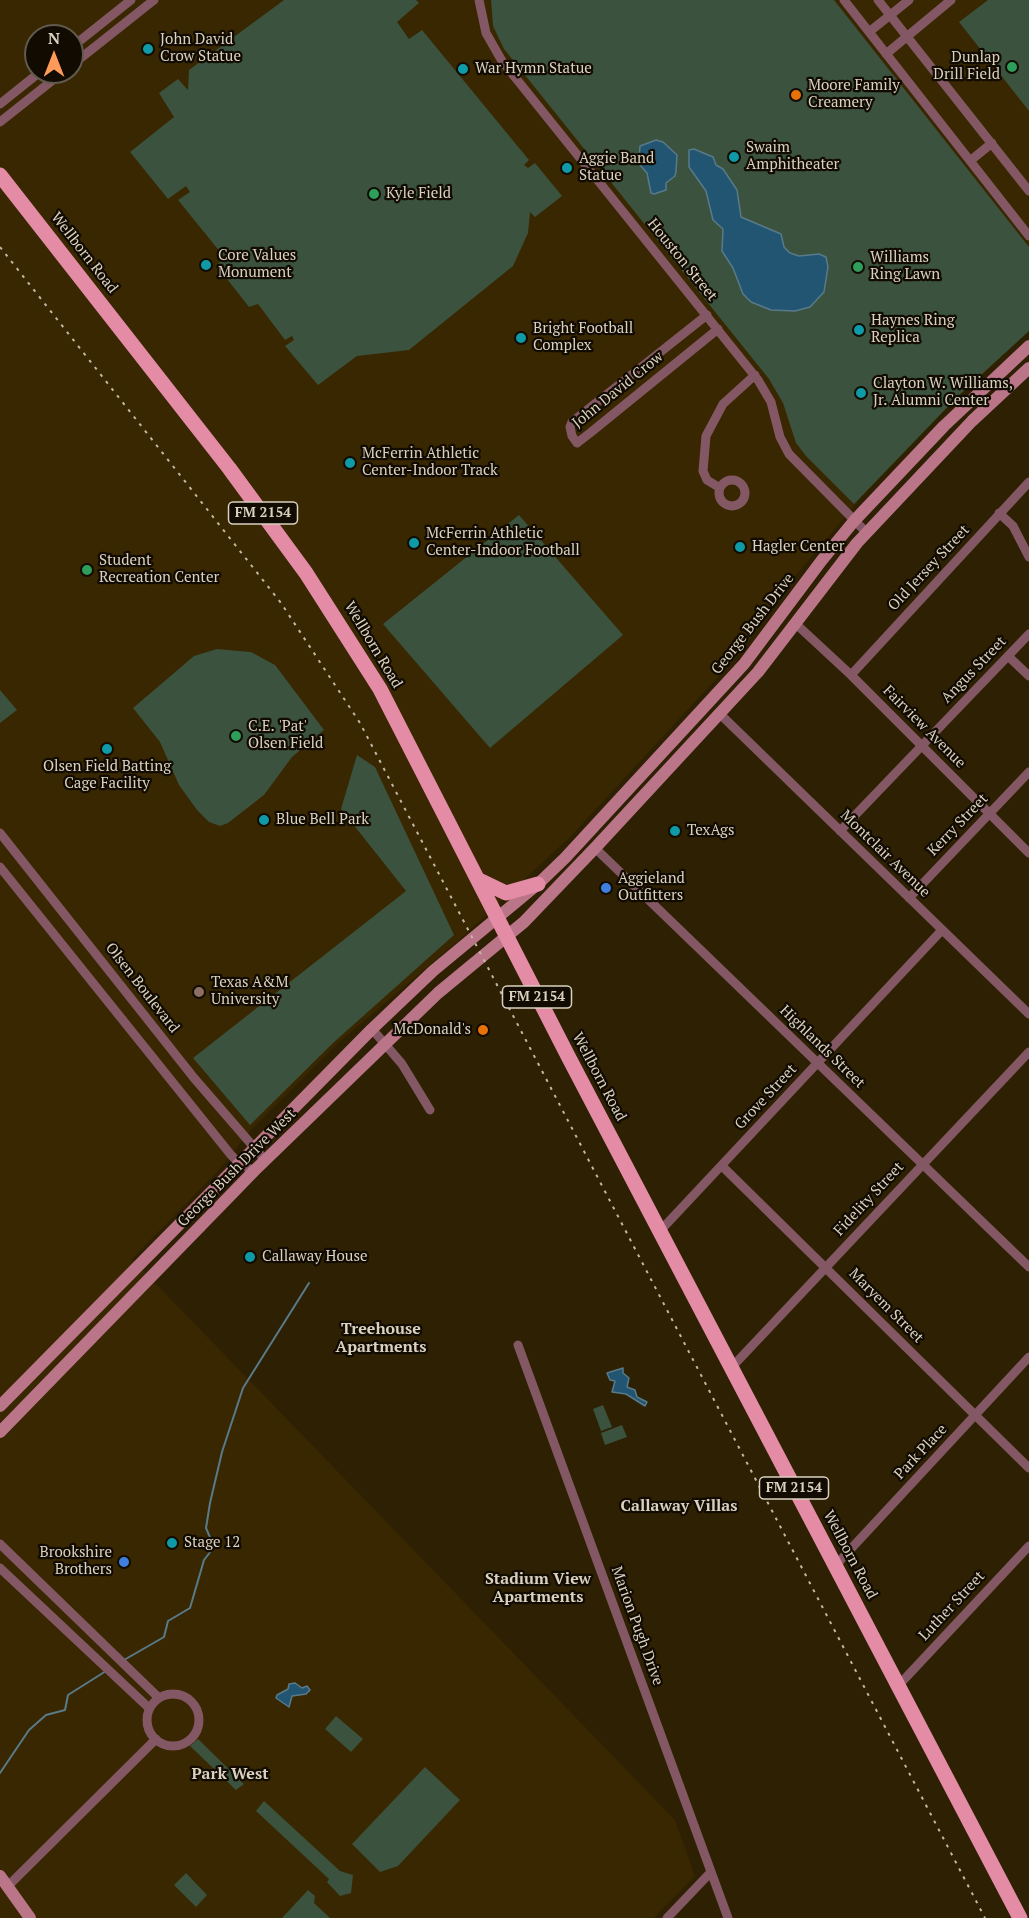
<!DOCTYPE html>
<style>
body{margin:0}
#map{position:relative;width:1029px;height:1918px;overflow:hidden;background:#2e2002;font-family:"PT Serif",serif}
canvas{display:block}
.north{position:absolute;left:24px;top:24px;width:60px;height:60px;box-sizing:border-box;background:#110b02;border:2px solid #615a4e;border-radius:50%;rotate:0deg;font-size:16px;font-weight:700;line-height:24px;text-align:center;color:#dad1c0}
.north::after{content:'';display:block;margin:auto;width:21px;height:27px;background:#fe9b59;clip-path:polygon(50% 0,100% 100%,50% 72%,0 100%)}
</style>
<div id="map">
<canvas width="1029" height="1918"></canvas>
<div class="north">N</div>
</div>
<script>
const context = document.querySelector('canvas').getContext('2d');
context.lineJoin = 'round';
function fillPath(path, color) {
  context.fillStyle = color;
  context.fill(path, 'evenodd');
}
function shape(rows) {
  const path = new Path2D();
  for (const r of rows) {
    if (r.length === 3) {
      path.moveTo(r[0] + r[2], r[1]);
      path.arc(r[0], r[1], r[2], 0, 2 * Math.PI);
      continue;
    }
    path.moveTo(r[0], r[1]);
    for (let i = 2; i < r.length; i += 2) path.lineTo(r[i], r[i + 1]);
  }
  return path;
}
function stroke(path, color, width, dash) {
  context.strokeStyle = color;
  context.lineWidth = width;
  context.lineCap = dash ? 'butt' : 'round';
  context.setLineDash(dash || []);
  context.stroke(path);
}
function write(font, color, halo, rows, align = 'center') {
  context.font = font + ' "PT Serif",serif';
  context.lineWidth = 4.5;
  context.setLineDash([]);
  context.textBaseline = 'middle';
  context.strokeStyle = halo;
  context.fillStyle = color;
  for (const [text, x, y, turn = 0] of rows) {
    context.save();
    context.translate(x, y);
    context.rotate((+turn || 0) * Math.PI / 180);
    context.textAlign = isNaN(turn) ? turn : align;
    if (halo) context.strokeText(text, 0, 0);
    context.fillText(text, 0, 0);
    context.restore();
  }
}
const built = shape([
 [0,0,1029,0,1029,331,948,407,862,497,790,582,740,653,571,836,458,941,338,1043,251,1130,218,1171,132,1259,675,1820,695,1876,654,1918,0,1918],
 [36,36,72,36,72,72,36,72]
]);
const green = shape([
 [284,0,416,0,419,3,397,22,409,39,422,30,529,160,524,165,528,168,535,163,562,196,535,217,530,212,528,233,513,266,409,350,357,356,318,385,285,346,294,340,292,336,285,340,258,304,249,307,216,265,225,258,178,200,190,192,186,186,168,199,130,152,174,117,159,93,178,79,188,90,189,70],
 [491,0,834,0,1029,247,1029,331,959,395,854,504,806,456,796,443,783,403,769,379,504,49,493,26],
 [988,0,1029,0,1029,111,959,22],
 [519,515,623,635,490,748,383,624],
 [217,649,251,652,275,665,324,730,292,757,264,795,228,823,220,826,209,822,197,810,179,785,160,742,133,708,194,656],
 [0,690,17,710,0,723],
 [357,755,375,767,454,935,333,1043,250,1125,193,1058,406,891,341,809],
 [603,1405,612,1427,601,1431,593,1409],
 [622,1425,627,1437,605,1445,601,1433],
 [336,1716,363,1739,351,1752,325,1729],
 [198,1739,244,1784,236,1790,190,1746],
 [425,1767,460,1800,398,1866,380,1872,352,1844],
 [264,1801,340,1871,353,1875,351,1893,340,1896,327,1882,329,1879,256,1811],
 [186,1873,207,1895,196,1907,174,1885],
 [308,1890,315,1896,314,1903,330,1918,282,1918]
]);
const water = shape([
 [656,140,663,142,677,155,676,171,675,176,666,183,666,190,654,194,651,193,647,173,640,165,639,158,640,146,656,140],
 [694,149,713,157,716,165,723,169,737,190,741,217,781,234,784,247,790,253,799,256,819,254,826,257,828,267,824,292,810,307,795,311,771,310,751,302,743,294,733,268,722,251,723,229,713,220,706,191,689,167,689,150,694,149],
 [623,1368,623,1373,629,1378,627,1387,635,1390,637,1397,647,1402,645,1406,626,1394,612,1392,615,1381,610,1380,607,1373,623,1368],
 [295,1683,302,1688,307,1686,310,1690,306,1694,292,1696,289,1707,276,1698,277,1695,288,1689,289,1684,295,1683]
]);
const stream = shape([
 [124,1660,164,1637,168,1621,190,1608,204,1560,214,1547,206,1528,210,1503,222,1452,243,1388,309,1283],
 [0,1773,29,1730,46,1715,65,1710,68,1695,106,1671]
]);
const street = shape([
 [479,0,486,33,502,61,758,380,771,402,780,437,789,454,867,533],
 [844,0,1029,236],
 [878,0,1029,191],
 [869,32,909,0],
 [72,47,131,0],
 [886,54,951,0],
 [72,65,154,0],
 [0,104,40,72],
 [0,122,63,72],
 [970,161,992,143],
 [707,315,572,422,570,427,572,436,577,443,590,433,718,329],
 [732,493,13],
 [720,488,707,480,703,471,706,436,723,404,755,375],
 [999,513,1013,526,1029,557],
 [796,624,851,675,1029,853],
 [1008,656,1029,676],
 [851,675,1029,482],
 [721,715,1029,1014],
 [840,831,1029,634],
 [0,833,194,1078,265,1160],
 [595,848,1029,1267],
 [0,867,231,1155,239,1163,254,1171],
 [909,898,1029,772],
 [372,1029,402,1064,430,1110],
 [722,1166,1029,1468],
 [660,1231,942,930],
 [518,1345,728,1918],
 [731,1368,1029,1052],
 [0,1544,159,1698],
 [835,1566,1029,1357],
 [0,1568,149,1708],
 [898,1686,1029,1546],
 [173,1720,26],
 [8,1886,156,1739],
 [667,1918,711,1872]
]);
const secondary = shape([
 [0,1406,372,1029,433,971,538,884,565,858,744,664,822,560,854,521,944,426,1029,346],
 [0,1432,254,1171,438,993,524,922,595,848,758,672,857,543,972,421,1029,368],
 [0,1876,30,1918]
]);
const primary = shape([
 [0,175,229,468,306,573,380,689,569,1058,1020,1918],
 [479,880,506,893,538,884]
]);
const rail = shape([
 [0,247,281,603,360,723,985,1918]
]);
const markers = [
 [148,49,6,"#0f9aa8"],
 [1012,67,6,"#2e9e5b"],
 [463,69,6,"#0f9aa8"],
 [796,95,6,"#e8710a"],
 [734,157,6,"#0f9aa8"],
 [567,168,6,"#0f9aa8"],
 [374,194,6,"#2e9e5b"],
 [206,265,6,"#0f9aa8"],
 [858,267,6,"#2e9e5b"],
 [859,330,6,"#0f9aa8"],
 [521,338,6,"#0f9aa8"],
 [861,393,6,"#0f9aa8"],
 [350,463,6,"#0f9aa8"],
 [414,543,6,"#0f9aa8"],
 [740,547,6,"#0f9aa8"],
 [87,570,6,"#2e9e5b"],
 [236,736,6,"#2e9e5b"],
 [107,749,6,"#0f9aa8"],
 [264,820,6,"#0f9aa8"],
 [675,831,6,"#0f9aa8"],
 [606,888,6,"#3f7fe0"],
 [199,992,6,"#8d6e63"],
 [483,1030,6,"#e8710a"],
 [250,1257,6,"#0f9aa8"],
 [172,1543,6,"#0f9aa8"],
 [124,1562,6,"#3f7fe0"]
];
const shields = [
 [263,513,69],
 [537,997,69],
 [794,1488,69]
];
const shieldNames = [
 ["FM 2154",263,513],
 ["FM 2154",537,997],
 ["FM 2154",794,1488]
];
const poiNames = [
 ["John David",160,40],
 ["Crow Statue",160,57],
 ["Dunlap",1000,58,"right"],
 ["Drill Field",1000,75,"right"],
 ["War Hymn Statue",475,69],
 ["Moore Family",808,86],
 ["Creamery",808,103],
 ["Swaim",746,148],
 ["Amphitheater",746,165],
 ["Aggie Band",579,159],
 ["Statue",579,176],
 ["Kyle Field",386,194],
 ["Core Values",218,256],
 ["Monument",218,273],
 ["Williams",870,258],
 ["Ring Lawn",870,275],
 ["Haynes Ring",871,321],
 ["Replica",871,338],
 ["Bright Football",533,329],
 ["Complex",533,346],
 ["Clayton W. Williams,",873,384],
 ["Jr. Alumni Center",873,401],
 ["McFerrin Athletic",362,454],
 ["Center-Indoor Track",362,471],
 ["McFerrin Athletic",426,534],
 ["Center-Indoor Football",426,551],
 ["Hagler Center",752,547],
 ["Student",99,561],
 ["Recreation Center",99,578],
 ["C.E. 'Pat'",248,727],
 ["Olsen Field",248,744],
 ["Olsen Field Batting",107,767,"center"],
 ["Cage Facility",107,784,"center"],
 ["Blue Bell Park",276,820],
 ["TexAgs",687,831],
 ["Aggieland",618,879],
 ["Outfitters",618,896],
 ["Texas A&M",211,983],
 ["University",211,1000],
 ["McDonald's",471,1030,"right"],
 ["Callaway House",262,1257],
 ["Stage 12",184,1543],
 ["Brookshire",112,1553,"right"],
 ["Brothers",112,1570,"right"]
];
const streetNames = [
 ["Wellborn Road",84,253,52],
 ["Houston Street",682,260,51],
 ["John David Crow",618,390,-39],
 ["Old Jersey Street",929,568,-47],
 ["George Bush Drive",753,624,-52],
 ["Wellborn Road",373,645,59],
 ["Angus Street",974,670,-46],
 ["Fairview Avenue",924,727,45],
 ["Kerry Street",958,825,-46],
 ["Montclair Avenue",885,854,44],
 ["Olsen Boulevard",142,988,52],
 ["Highlands Street",822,1047,44],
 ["Wellborn Road",599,1077,62],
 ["Grove Street",766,1097,-47],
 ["George Bush Drive West",237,1168,-45],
 ["Fidelity Street",869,1199,-47],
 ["Maryem Street",886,1306,45],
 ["Park Place",921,1452,-47],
 ["Wellborn Road",850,1555,62],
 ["Luther Street",952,1606,-47],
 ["Marion Pugh Drive",637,1626,70]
];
const neighbourhoodNames = [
 ["Treehouse",381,1329],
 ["Apartments",381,1347],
 ["Callaway Villas",679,1506],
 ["Stadium View",538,1579],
 ["Apartments",538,1597],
 ["Park West",230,1774]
];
fillPath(built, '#382700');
fillPath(green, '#3a523e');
fillPath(water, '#225572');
stroke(water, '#597a89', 1.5);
stroke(stream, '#597a89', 2);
stroke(street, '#835864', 9);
stroke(secondary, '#ba7589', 12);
stroke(primary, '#e48ba6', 15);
stroke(rail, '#c1b8a5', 2, [3, 6]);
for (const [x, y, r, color] of markers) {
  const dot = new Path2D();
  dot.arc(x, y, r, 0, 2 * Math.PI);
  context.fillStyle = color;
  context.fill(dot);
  stroke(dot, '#110b02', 2);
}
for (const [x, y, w] of shields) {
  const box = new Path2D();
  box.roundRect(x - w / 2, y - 11, w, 22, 4.5);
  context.fillStyle = '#110b02';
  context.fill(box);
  stroke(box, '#dad1c0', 1.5);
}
write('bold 14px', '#dad1c0', null, shieldNames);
write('15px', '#dad1c0', '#110b02', poiNames, 'left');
write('15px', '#dad1c0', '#110b02', streetNames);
write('bold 16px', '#dad1c0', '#110b02', neighbourhoodNames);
</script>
